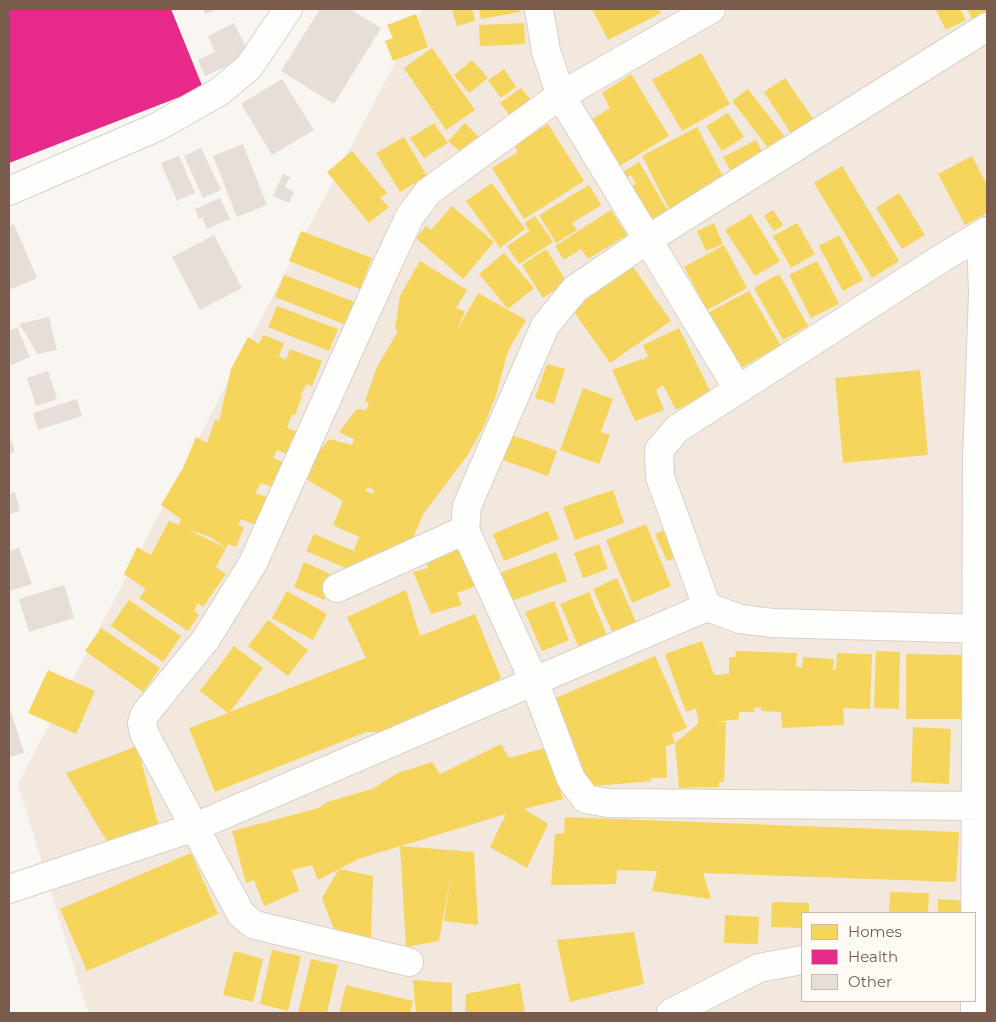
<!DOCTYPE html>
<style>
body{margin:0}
#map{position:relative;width:996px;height:1022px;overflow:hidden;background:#f9f5f0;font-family:Montserrat,sans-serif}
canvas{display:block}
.frame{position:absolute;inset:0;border:10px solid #7a5c4d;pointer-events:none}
.legend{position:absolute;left:801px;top:912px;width:175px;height:90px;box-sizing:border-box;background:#fffaf3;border:1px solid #cabbb1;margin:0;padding:6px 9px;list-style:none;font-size:15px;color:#7a5c4d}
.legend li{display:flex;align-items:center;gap:10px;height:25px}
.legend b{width:25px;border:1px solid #cabbb1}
</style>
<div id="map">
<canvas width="996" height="1022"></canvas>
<div class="frame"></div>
<ul class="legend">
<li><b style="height:14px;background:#f6d55c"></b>Homes</li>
<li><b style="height:14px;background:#e7298a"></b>Health</li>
<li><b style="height:14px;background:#e6ded7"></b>Other</li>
</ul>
</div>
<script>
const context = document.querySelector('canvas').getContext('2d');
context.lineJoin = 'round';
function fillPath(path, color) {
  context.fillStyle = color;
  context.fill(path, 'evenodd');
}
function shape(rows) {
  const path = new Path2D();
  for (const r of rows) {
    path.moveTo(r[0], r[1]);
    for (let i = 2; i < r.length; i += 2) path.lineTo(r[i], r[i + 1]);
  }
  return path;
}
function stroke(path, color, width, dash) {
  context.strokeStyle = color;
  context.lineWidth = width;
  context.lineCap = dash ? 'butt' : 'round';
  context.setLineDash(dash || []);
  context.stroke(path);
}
const residential = shape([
 [423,9,987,9,987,1013,88,1013,18,784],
 [802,913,975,913,975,1001,802,1001]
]);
const homes = shape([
 [457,9,472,9,475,21,457,26,452,10],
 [479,9,519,9,520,12,481,19],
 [592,9,659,9,661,13,608,40],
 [935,9,960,9,966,20,946,30],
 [967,9,987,9,987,18,975,24],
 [416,14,428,47,393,61,385,41,393,38,387,25],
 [524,23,525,44,480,46,479,25],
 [432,48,475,110,446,130,404,68],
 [701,53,730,104,682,131,652,80],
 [472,60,488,78,469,93,454,75],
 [504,69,516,87,501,98,488,80],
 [631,74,669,136,618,167,589,121,610,108,602,93],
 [785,78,816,123,794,138,764,92],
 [521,88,532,101,511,117,500,103],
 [748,89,785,137,769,149,732,101],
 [728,113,744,137,722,151,706,126],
 [434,123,448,143,424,158,410,138],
 [465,123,480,138,464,155,448,141],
 [548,124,584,181,524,219,492,168,518,152,514,145],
 [697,127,725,180,669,209,642,156],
 [404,137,427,176,400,192,376,153],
 [756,140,765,157,732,173,723,157],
 [352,151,387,193,380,198,389,207,369,223,327,172],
 [972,156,987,185,987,213,965,225,938,174],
 [639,162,670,214,644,230,622,192,636,184,631,175,624,179,621,173],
 [842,166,899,261,872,278,814,183],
 [492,183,525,229,500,248,466,201],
 [589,185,601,205,572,223,577,230,556,243,539,215],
 [899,193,925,235,902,249,876,208],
 [452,206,494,242,463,279,416,238,426,226,431,230],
 [611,210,627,235,588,259,581,249,564,260,555,246],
 [773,210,783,225,774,231,764,216],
 [751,214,780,261,755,276,725,230],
 [535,216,553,242,519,264,507,246,530,231,524,223],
 [714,223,723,244,706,251,697,231],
 [797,223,815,254,791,268,773,236],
 [301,231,372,258,360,289,289,261],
 [839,235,863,280,843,291,819,246],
 [724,245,747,288,707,310,684,267],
 [546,249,567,282,543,298,522,265],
 [504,253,534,288,508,309,479,274],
 [420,261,467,290,456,308,465,311,457,330,478,293,526,320,508,351,496,395,484,426,467,456,423,514,407,553,348,569,306,551,314,534,354,551,359,537,333,525,343,501,301,476,329,439,352,445,354,439,339,432,357,409,366,410,369,403,365,401,377,367,398,331,395,329,400,296],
 [368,487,374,490,373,494,365,491],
 [817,261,839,304,811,318,789,275],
 [633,267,671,321,610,363,572,309],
 [779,274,808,326,783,340,754,288],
 [284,275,355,302,346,325,275,297],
 [749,291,781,346,733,372,702,316],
 [277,306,338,329,329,351,268,327],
 [679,328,711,393,676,410,663,385,656,390,664,410,635,421,612,370,642,359,643,360,648,356,643,345],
 [263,335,284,343,279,356,286,360,290,349,322,361,312,386,307,384,300,396,302,397,295,415,292,414,287,428,296,431,287,454,277,450,273,458,283,462,273,487,261,483,255,493,267,497,256,525,241,519,238,525,244,527,236,547,228,544,226,548,210,537,187,529,226,548,216,567,226,574,203,607,198,603,194,611,199,615,188,631,139,598,146,589,124,574,137,547,151,555,169,521,179,525,181,519,161,505,183,468,196,437,207,443,215,420,219,421,231,369,248,337,259,344],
 [547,364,565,369,554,404,535,398],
 [920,370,928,455,843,463,835,378],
 [583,388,613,399,601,432,610,435,599,464,560,450],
 [512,435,557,451,548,476,503,460],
 [613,490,624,523,575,540,563,507],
 [548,511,559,539,504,561,493,534],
 [646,524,671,586,632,603,606,540],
 [664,530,677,557,667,561,655,534],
 [599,544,608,569,583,578,574,553],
 [460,546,476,586,457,593,462,605,431,614,413,572,428,568,425,559],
 [556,552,567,581,509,602,497,574],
 [304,562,334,576,324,600,294,587],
 [617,578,636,622,612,632,593,589],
 [406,590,420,636,475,614,501,678,411,732,366,732,215,792,189,728,228,713,200,691,234,646,263,668,230,712,366,658,347,617],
 [287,591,327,614,313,640,272,618],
 [589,592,608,638,580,650,560,604],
 [129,600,181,636,163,662,111,626],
 [554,601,569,640,542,651,525,612],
 [268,620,308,650,288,676,248,646],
 [101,628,160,668,143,692,85,651],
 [702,641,714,675,729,674,729,657,736,657,735,651,797,653,796,666,802,668,803,657,834,659,833,670,836,670,837,653,872,654,870,709,843,708,844,725,782,728,781,712,761,711,761,707,754,708,754,712,739,712,739,719,716,722,726,722,724,782,719,782,719,787,679,788,675,743,698,724,698,721,696,708,686,712,665,654],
 [876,651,900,652,899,709,874,708],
 [906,654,962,655,962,719,906,719],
 [655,656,687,728,672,734,675,743,664,747,666,747,667,778,650,778,652,781,582,787,551,700],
 [48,670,95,691,76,734,28,713],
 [913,727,951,729,949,784,911,782],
 [501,744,509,758,549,747,563,799,524,809,548,824,527,868,490,847,506,814,358,859,318,880,312,865,292,870,299,891,264,906,254,880,246,883,232,831,319,808,327,802,372,789,398,773,432,762,440,774],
 [137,746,159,827,108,843,66,773],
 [565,817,959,832,956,882,703,873,711,899,652,891,657,871,617,870,616,884,551,885,555,834,564,833],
 [400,846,474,852,478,925,444,921,451,874,439,941,406,947],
 [191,853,218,914,87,971,60,909],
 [339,869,373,876,371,938,335,932,322,898],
 [890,892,929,893,928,913,889,913],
 [938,899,967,901,966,913,938,913],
 [772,902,809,903,809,913,802,913,802,928,771,927],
 [725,915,759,917,758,944,724,943],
 [634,932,644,984,570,1002,557,940],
 [272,950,301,956,288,1011,260,1004],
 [234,951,263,959,253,1002,223,995],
 [311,959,338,965,327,1013,298,1013],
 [413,980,452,983,452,1013,416,1013],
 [520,983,525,1013,465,1013,466,994],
 [346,985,413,1001,410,1013,339,1013]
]);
const health = shape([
 [9,9,171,9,203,88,9,163]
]);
const building = shape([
 [203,9,219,9,205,14],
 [320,9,350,9,381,28,334,104,281,71],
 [234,23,250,55,205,76,198,60,215,52,208,36],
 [282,79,314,130,272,155,241,104],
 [243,144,267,205,237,217,213,156],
 [201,148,221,190,203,198,184,156],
 [179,156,195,193,177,201,161,163],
 [283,174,290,177,285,187,294,192,289,203,273,196],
 [220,198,230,219,207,229,202,217,199,219,195,209],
 [14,224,37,278,9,290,9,226],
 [214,235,242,288,200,310,172,257],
 [49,317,57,350,38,354,19,324],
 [17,327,30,357,9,366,9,331],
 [48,371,57,399,36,406,27,378],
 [77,399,82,416,38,430,33,413],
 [9,433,15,451,9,455],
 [15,492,20,511,9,514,9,494],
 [19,548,32,584,9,591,9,551],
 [64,585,74,618,29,632,19,599],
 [9,705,24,753,9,757]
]);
const minor = shape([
 [539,9,546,51,561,96,738,389],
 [987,27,647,240,575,289,545,326,467,506,465,530,534,681,571,779,586,799,608,803,987,806],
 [9,191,157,127,219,92,249,67,288,9],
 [337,588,465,530],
 [707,607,740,619,772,623,987,629],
 [9,889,195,827,707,607,660,477,659,450,677,429,942,258,987,231],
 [409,962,255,925,249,921,241,914,144,733,142,723,145,714,206,639,253,563,387,265,410,216,428,192,555,99,711,9],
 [671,1013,759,968,802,960],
 [975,1013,977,460,983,293,981,236]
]);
fillPath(residential, '#f2e8de');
fillPath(homes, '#f6d55c');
fillPath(health, '#e7298a');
fillPath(building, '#e6ded7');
stroke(minor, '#d7d1cb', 30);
stroke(minor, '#fefefd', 28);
</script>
